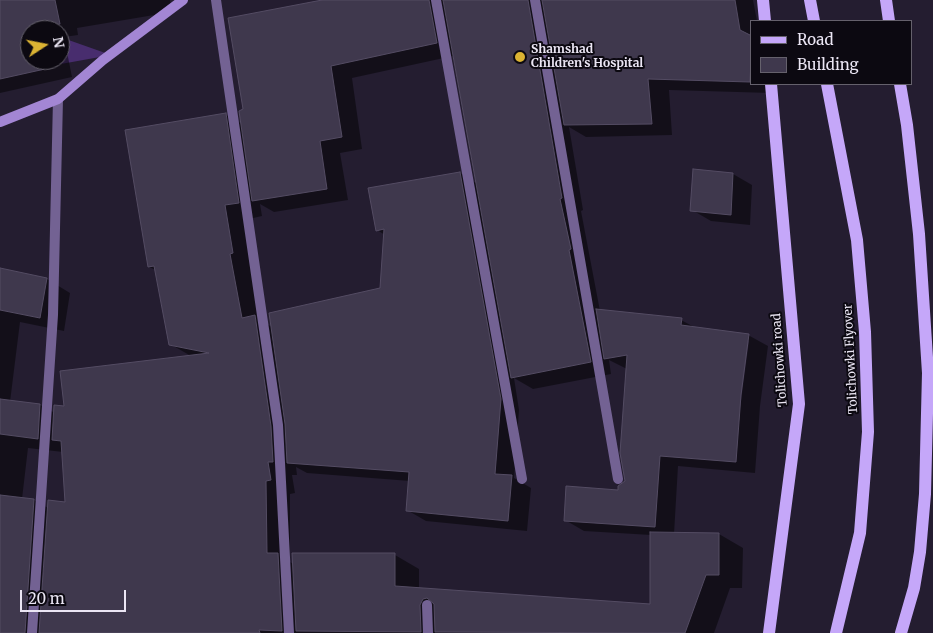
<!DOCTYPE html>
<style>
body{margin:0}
#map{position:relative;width:933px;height:633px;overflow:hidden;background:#241d30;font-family:Merriweather,serif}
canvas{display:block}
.legend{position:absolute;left:750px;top:20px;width:162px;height:65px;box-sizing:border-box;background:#0c0911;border:1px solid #65616c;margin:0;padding:6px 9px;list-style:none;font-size:15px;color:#ebe6f4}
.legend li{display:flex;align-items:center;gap:10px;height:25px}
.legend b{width:25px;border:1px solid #65616c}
.north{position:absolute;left:20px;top:20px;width:50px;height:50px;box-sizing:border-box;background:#0c0911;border:1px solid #65616c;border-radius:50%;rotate:79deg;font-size:14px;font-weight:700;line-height:20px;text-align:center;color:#ebe6f4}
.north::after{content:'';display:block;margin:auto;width:18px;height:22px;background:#dbb333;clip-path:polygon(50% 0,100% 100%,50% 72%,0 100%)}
.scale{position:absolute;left:20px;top:590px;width:106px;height:22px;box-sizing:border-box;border:2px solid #ebe6f4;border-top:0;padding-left:6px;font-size:15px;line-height:18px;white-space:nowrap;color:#ebe6f4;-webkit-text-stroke:4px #0c0911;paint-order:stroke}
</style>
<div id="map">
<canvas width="933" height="633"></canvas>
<ul class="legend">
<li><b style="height:6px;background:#c5a7f9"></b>Road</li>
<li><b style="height:14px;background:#3f384d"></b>Building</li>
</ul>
<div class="north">N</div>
<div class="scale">20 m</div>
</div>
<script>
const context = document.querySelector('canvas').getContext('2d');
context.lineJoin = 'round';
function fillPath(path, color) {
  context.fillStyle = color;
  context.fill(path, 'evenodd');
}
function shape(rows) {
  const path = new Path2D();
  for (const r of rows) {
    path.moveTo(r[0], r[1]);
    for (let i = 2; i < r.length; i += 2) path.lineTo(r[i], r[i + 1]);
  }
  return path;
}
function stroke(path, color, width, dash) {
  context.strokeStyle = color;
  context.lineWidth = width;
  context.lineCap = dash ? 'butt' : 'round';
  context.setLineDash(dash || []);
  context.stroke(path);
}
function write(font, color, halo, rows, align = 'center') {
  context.font = font + ' Merriweather,serif';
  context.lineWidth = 4;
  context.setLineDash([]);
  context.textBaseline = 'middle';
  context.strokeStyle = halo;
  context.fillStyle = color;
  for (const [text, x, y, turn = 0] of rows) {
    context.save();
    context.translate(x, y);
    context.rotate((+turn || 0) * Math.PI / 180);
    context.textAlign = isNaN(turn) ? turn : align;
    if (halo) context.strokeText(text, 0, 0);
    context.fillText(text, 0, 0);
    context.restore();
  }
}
const green = shape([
 [60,37,111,55,61,64]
]);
const shadow = shape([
 [0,0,170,0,172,12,77,28,78,35,64,37,72,77,0,93],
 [30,30,60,30,60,60,30,60],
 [329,0,753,0,757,21,752,21,752,84,771,84,771,93,669,90,672,135,586,137,569,127,583,210,581,211,600,311,681,320,696,328,748,335,768,346,760,406,755,473,678,466,674,534,719,534,743,548,742,588,730,588,714,633,0,633,0,269,47,279,70,293,64,331,20,322,10,402,40,405,55,413,191,356,170,344,156,270,149,267,225,114,242,124,244,110],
 [453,56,476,183,460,173,377,230,385,235,382,289,272,327,263,322,249,219,262,216,260,204,274,212,348,200,340,153,362,149,352,78],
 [747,341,749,341,741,401,739,401],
 [609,360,627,369,626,482,619,491,565,520,584,531,651,535,651,605,419,589,419,569,395,555,293,564,290,562,290,494,295,493,292,475,297,475,296,467,307,473,410,481,407,510,426,521,527,531,531,488,514,478,519,410,514,378,533,389,611,374],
 [28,448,63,452,66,504,48,508,34,500,22,499],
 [695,170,733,174,752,185,750,225,711,221,692,210]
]);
const building = shape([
 [0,0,55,0,60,24,46,27,47,30,30,30,30,60,53,60,54,67,0,79,0,0],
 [322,0,429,0,437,43,331,66,342,137,320,141,327,189,252,201,239,111,243,109,228,18,322,0],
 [443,0,528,0,562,198,560,199,571,249,569,250,591,362,511,378,443,0],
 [542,0,735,0,740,30,752,36,750,82,648,79,652,124,564,125,542,0],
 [226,113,239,203,225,205,233,253,230,254,242,318,255,315,271,426,273,462,268,462,271,480,266,481,267,553,278,553,282,631,259,630,260,633,39,633,48,500,65,502,61,441,52,440,54,405,64,406,60,371,209,353,169,345,154,266,148,267,125,130,226,113],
 [693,169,733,173,731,215,690,211,693,169],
 [460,172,501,399,495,474,512,475,508,521,406,511,409,472,287,463,285,424,269,313,380,288,384,229,376,231,368,188,460,172],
 [0,268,47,278,40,318,0,310,0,268],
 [596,309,682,318,681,325,749,334,741,395,736,462,660,456,655,527,564,521,566,486,618,490,618,486,625,481,620,453,627,355,604,359,596,309],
 [0,399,40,404,38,439,0,434,0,399],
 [0,495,34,499,25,633,0,633,0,495],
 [650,532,719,533,719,575,706,575,685,633,435,632,434,604,427,598,423,599,420,605,421,632,296,631,292,553,395,553,395,586,650,604,650,532]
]);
const street = shape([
 [216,0,278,425,289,633],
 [436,0,522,479],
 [535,0,618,479],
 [427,605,428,633],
 [32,633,53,315,58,99]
]);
const secondary = shape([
 [0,122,58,99,103,60,183,0]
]);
const primary = shape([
 [763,0,765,21],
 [810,0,814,21],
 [886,0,889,21],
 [827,84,857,240,865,332,868,432,860,533,836,633],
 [900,84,907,125,919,234,928,373,925,494,920,552,914,588,901,633],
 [769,633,799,404,771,84]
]);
const markers = [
 [520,57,6,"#dbb333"]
];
const poiNames = [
 ["Shamshad",531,50],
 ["Children's Hospital",531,64]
];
const streetNames = [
 ["Tolichowki Flyover",851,359,-93],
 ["Tolichowki road",780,360,-94]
];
fillPath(green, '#482d6e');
fillPath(shadow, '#0007');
fillPath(building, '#3f384d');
stroke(building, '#544c63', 1);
stroke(street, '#736293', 10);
stroke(secondary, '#a386d4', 10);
stroke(primary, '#c5a7f9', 12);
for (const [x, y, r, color] of markers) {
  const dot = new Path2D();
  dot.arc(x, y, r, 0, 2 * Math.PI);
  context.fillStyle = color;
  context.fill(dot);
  stroke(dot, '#0c0911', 2);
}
write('bold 12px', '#ebe6f4', '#0c0911', poiNames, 'left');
write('12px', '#ebe6f4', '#0c0911', streetNames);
</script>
